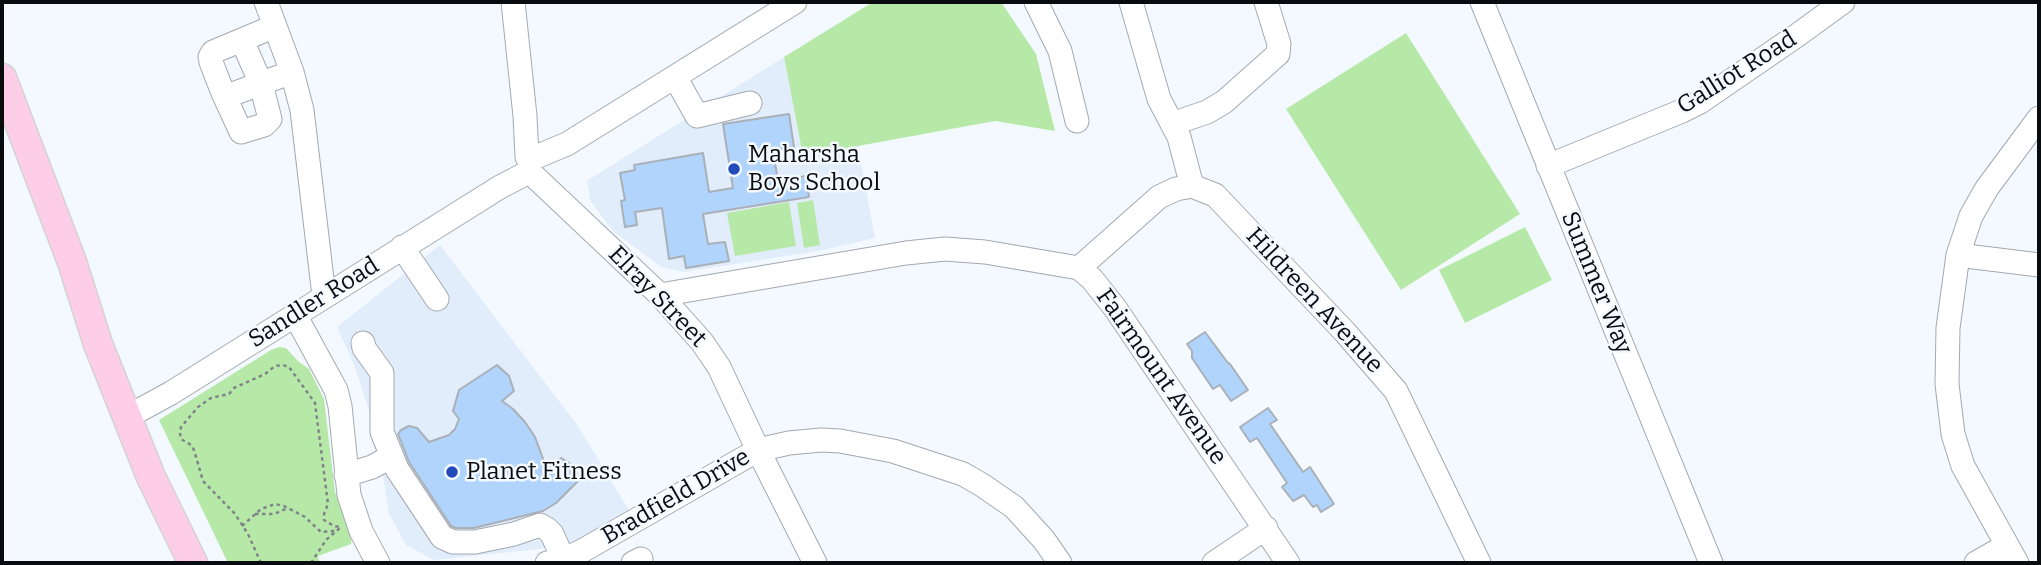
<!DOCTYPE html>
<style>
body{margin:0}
#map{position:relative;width:2041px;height:565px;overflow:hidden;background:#f3f9ff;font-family:Bitter,serif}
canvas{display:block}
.frame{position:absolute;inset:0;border:4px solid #090c0e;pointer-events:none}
</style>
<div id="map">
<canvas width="2041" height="565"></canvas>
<div class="frame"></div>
</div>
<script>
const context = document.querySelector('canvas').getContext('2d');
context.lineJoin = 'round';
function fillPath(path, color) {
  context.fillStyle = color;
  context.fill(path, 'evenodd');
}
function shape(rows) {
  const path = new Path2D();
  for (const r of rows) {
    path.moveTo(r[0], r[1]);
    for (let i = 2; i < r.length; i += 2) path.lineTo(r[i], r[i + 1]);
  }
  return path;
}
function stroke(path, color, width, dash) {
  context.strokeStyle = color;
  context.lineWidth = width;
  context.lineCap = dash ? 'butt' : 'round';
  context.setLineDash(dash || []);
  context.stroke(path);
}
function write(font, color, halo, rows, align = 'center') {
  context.font = font + ' Bitter,serif';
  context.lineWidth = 5;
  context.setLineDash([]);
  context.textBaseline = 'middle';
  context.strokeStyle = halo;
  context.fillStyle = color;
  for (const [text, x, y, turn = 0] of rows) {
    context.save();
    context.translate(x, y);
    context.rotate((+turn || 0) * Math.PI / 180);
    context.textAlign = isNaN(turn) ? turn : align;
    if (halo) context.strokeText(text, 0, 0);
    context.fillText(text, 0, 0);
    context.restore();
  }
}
const built = shape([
 [784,57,803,156,858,146,875,238,818,251,684,272,661,267,613,231,591,202,587,181],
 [440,245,578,426,631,514,587,544,434,560,406,545,389,514,377,436,355,367,337,327]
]);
const green = shape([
 [873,2,1001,2,1036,54,1055,131,995,121,803,156,784,57],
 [1406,33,1520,214,1401,290,1286,109],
 [813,200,820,245,804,248,797,203],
 [789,202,796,246,735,256,727,213],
 [1525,227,1552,280,1465,323,1439,270],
 [279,347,286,348,298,361,309,369,324,399,335,492,352,535,351,544,318,556,320,563,228,563,159,420,271,350]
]);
const building = shape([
 [789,114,794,147,773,151,778,181,806,176,809,197,703,214,708,244,725,242,729,261,686,268,684,256,669,259,662,208,635,212,637,225,625,227,621,201,625,200,620,173,635,170,634,165,703,153,709,192,733,188,723,124,789,114],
 [1205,332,1228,363,1230,364,1248,390,1231,401,1220,385,1213,389,1192,358,1192,351,1187,344,1205,332],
 [497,365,509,376,514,391,502,401,513,409,525,422,535,437,546,467,561,458,568,462,576,470,578,481,556,503,543,511,474,528,456,528,451,526,409,462,398,434,401,430,409,426,417,428,429,442,449,435,455,429,459,419,453,411,459,390,497,365],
 [1268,408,1277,420,1270,424,1303,472,1310,467,1334,504,1321,512,1317,505,1313,507,1304,495,1293,501,1282,487,1287,483,1257,438,1250,442,1240,427,1268,408]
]);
const path = shape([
 [255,514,274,514,288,508],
 [242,526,261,509,275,504,284,506,305,517,321,532,335,531],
 [261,563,248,534,235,514,203,481,194,450,191,445,181,439,180,433,181,427,198,407,211,398,229,394,234,388,265,374,275,366,283,365,289,367,315,403,328,504,324,514,324,520,334,526,341,527],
 [311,563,326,540,341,527]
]);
const minor = shape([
 [266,2,292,72,302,110,324,296],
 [513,2,525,116,527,157],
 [1036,2,1060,51,1077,121],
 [1131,2,1159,99,1179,137,1192,186],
 [1482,2,1711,563],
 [275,26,213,52,210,57,211,62,223,93,230,95,292,72],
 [675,77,697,116,750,103],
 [223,93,241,132,264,125,270,119,261,84,242,40],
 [1172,124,1207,112,1224,102,1278,54,1279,44,1266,2],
 [538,156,567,144,795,2],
 [1548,166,1682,111,1700,102,1799,34,1843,2],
 [534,176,660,295,702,342,719,367,758,450,815,563],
 [402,247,437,299],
 [1958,255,2039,265],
 [1079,268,1159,197,1176,189,1192,186,1215,195,1344,331,1396,391,1479,563],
 [660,295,906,253,945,249,985,252,1079,268,1092,279,1115,308,1288,563],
 [295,315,336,390,340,406,349,495,361,531,378,563],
 [363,343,364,348,382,373,382,432,397,469,442,537,453,542,475,542,514,534,540,525,547,529,552,534,565,563],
 [127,417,171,393,500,187,527,173],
 [346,475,372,467,392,456],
 [547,563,563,560,582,551,758,450,789,443,821,440,840,441,893,451,963,474,982,485,1014,507,1044,540,1060,563],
 [633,563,641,559],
 [1214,563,1266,528],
 [1976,563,2006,546],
 [2017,563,1963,466,1953,434,1947,384,1948,328,1958,255,1971,216,1987,188,2039,118]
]);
const major = shape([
 [2,78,72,262,98,344,151,477,193,563]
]);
const markers = [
 [734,169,7,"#224ab9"],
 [452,472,7,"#224ab9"]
];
const streetNames = [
 ["Galliot Road",1737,73,-32],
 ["Summer Way",1596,283,68],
 ["Elray Street",657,297,46],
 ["Hildreen Avenue",1314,301,47],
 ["Sandler Road",314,303,-32],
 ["Fairmount Avenue",1161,377,55],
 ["Bradfield Drive",676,497,-30]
];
const poiNames = [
 ["Maharsha",748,155],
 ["Boys School",748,183],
 ["Planet Fitness",466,472]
];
fillPath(built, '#e1edfb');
fillPath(green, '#b6e9a8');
fillPath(building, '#b1d4fc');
stroke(building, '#aab0b7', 2);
stroke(minor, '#a3a9b0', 25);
stroke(major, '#d3d3d4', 31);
stroke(path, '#808488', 2.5, [3.5, 3.5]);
stroke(minor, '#fff', 23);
stroke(major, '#fecde7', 28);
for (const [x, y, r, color] of markers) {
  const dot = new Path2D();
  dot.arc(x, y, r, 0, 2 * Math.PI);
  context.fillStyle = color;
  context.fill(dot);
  stroke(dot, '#f3f9ff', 2.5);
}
write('24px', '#090c0e', '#f3f9ff', streetNames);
write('24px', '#090c0e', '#f3f9ff', poiNames, 'left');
</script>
